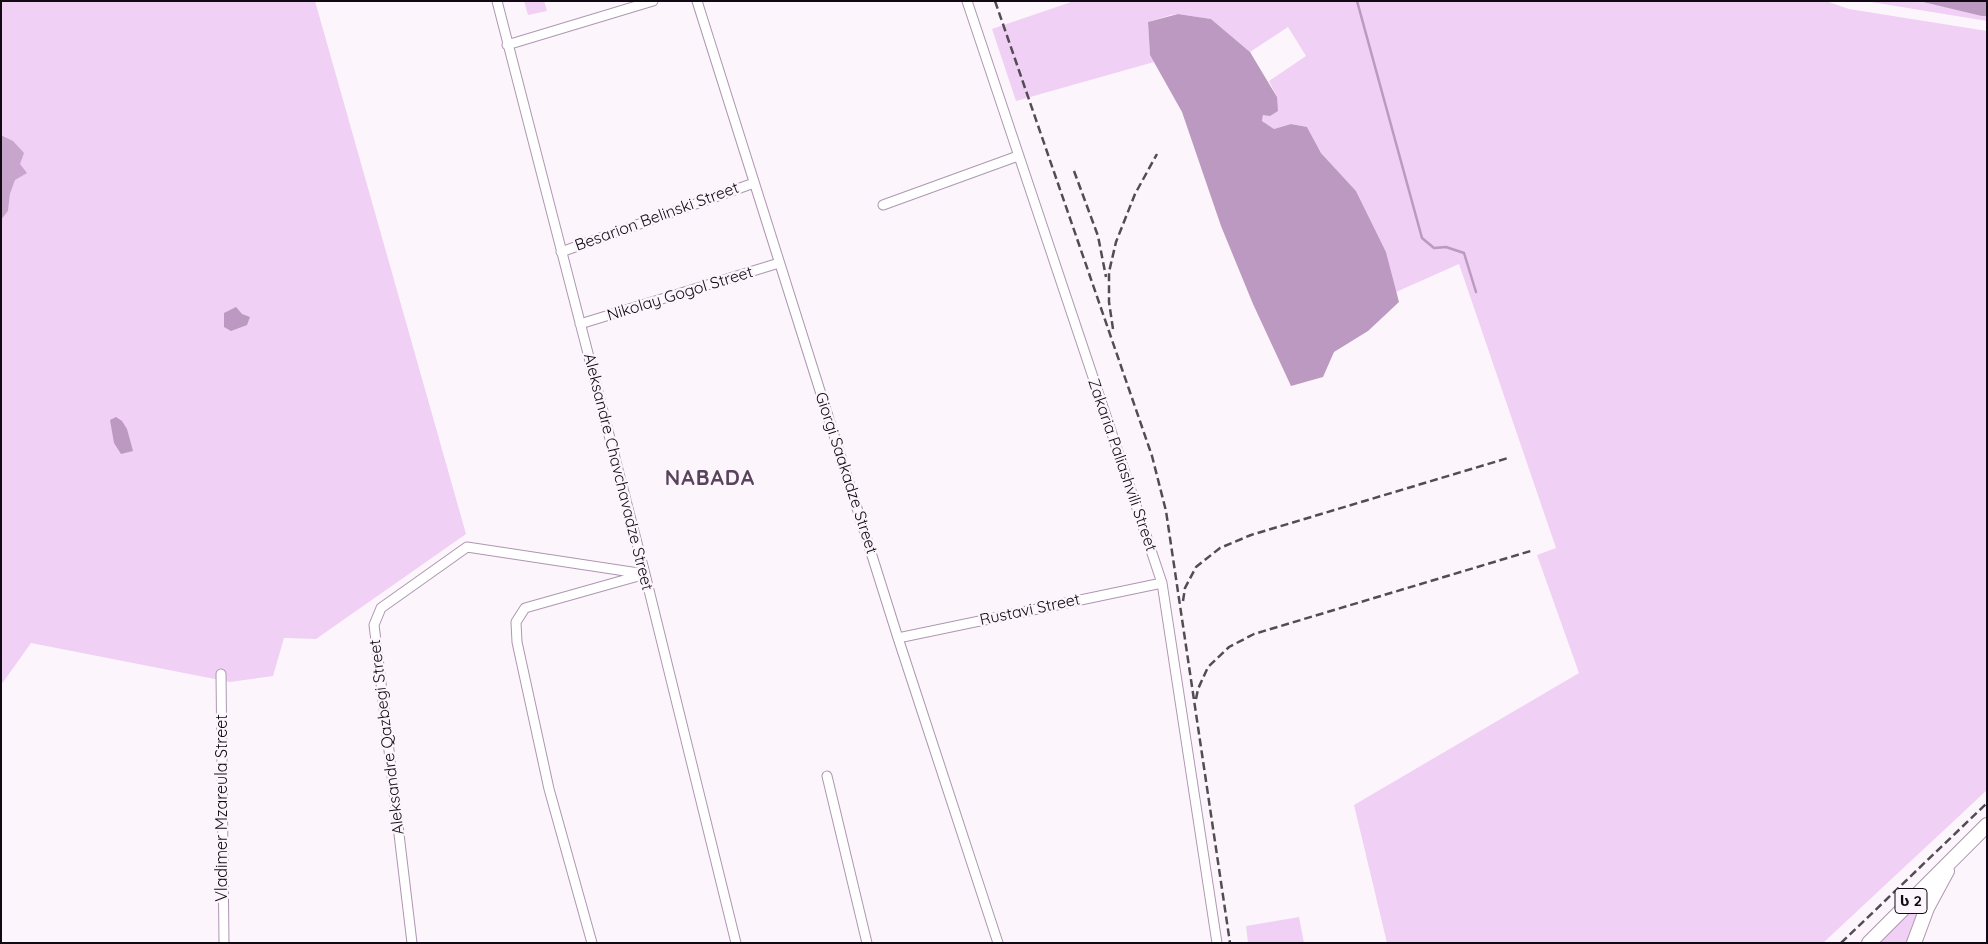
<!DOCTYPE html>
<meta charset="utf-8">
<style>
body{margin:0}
#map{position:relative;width:1988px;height:944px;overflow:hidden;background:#fcf6fc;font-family:Quicksand,sans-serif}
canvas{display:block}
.frame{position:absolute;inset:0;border:2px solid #110913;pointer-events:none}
</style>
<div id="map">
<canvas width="1988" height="944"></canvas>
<div class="frame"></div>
</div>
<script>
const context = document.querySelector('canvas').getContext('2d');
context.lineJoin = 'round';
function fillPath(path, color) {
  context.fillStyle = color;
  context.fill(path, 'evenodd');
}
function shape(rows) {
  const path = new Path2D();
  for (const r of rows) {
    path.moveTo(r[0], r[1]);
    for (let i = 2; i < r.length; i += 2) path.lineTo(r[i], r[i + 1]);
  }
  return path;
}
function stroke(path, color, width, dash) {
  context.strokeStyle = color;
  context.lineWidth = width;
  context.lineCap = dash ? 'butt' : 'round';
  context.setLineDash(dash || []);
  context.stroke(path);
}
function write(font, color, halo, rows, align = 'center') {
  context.font = font + ' Quicksand,"Noto Sans Georgian",sans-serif';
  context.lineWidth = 5;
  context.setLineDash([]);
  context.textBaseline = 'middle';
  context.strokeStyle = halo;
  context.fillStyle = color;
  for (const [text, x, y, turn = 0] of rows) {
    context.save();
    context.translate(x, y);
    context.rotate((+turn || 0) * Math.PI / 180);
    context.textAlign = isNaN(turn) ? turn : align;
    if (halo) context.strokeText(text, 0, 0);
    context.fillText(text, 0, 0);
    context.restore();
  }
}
const green = shape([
 [1,1,315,1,466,534,316,639,284,638,273,676,230,682,31,643,1,685,1,220,8,211,10,194,20,164,6,137,1,135],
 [524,1,544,1,547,11,528,15],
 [1074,1,1826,1,1849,9,1987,31,1987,790,1823,943,1387,943,1354,805,1579,673,1537,555,1556,548,1459,264,1396,292,1386,252,1356,191,1321,153,1307,127,1291,124,1274,129,1262,121,1263,115,1277,97,1269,81,1306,56,1288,27,1250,52,1211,19,1178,14,1171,15,1148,22,1150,55,1154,62,1016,101,992,29],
 [1865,1,1919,1,1987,16,1987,21],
 [1928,891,1909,943,1877,943],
 [1299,917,1304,943,1248,943,1246,926]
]);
const forest = shape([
 [1,135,13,141,24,153,20,164,27,173,15,180,10,194,8,211,1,220]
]);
const water = shape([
 [1919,1,1987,1,1987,16,1982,16],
 [1178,14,1211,19,1250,52,1277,97,1278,111,1270,116,1263,115,1262,121,1274,129,1291,124,1307,127,1321,153,1356,191,1386,252,1399,302,1368,331,1334,352,1323,377,1291,386,1253,304,1221,226,1182,112,1150,55,1148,22],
 [236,307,242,314,250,317,247,325,231,331,224,327,224,313],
 [116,417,122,421,127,429,133,451,121,454,114,443,110,420]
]);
const stream = shape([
 [1357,1,1422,238,1434,248,1446,247,1464,253,1476,292]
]);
const minor = shape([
 [497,1,645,574,736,943],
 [697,1,898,638,998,943],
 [967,1,1162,583,1217,943],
 [507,45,653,1],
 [883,205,1018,156],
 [561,252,754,183],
 [580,324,779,263],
 [898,638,1162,583],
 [221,674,224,943],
 [827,776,867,943],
 [412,943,375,633,374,625,381,608,467,547,645,574],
 [592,943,549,789,517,642,516,622,525,608,642,575]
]);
const highway = shape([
 [1869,943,1987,825],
 [1914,943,1927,908,1947,871]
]);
const rail = shape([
 [995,1,1152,456,1166,511,1230,943],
 [1074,171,1098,236,1106,277],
 [1113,329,1109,302,1109,272,1116,242,1135,194,1157,154],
 [1183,601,1185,588,1196,567,1220,548,1251,535,1508,458],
 [1196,699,1198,689,1208,667,1229,647,1254,634,1534,550],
 [1841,943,1987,803]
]);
const shields = [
 [1911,901,32]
];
const shieldNames = [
 ["ს 2",1911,901]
];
const streetNames = [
 ["Besarion Belinski Street",657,217,-20],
 ["Nikolay Gogol Street",680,294,-17],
 ["Zakaria Paliashvili Street",1122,465,71],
 ["Aleksandre Chavchavadze Street",618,472,76],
 ["Giorgi Saakadze Street",846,473,72],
 ["Rustavi Street",1030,610,-12],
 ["Aleksandre Qazbegi Street",387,737,-97],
 ["Vladimer Mzareula Street",222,808,-90]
];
const districtNames = [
 ["NABADA",710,479]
];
fillPath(green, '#f0d0f4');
fillPath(forest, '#c8a5cd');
fillPath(water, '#bc99c0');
stroke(stream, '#bc99c0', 2.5);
stroke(minor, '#af96b2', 11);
stroke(highway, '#af96b2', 16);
stroke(minor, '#fff', 9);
stroke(highway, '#fff', 14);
stroke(rail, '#544c55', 2.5, [8, 4]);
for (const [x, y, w] of shields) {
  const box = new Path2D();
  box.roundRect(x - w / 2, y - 12.5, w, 25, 4);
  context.fillStyle = '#fcf6fc';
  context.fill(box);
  stroke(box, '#110913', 1);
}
write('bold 15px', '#110913', null, shieldNames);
write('16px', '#110913', '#fcf6fc', streetNames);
context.letterSpacing = '1px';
write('bold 21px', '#59435c', '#fcf6fc', districtNames);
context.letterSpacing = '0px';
</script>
